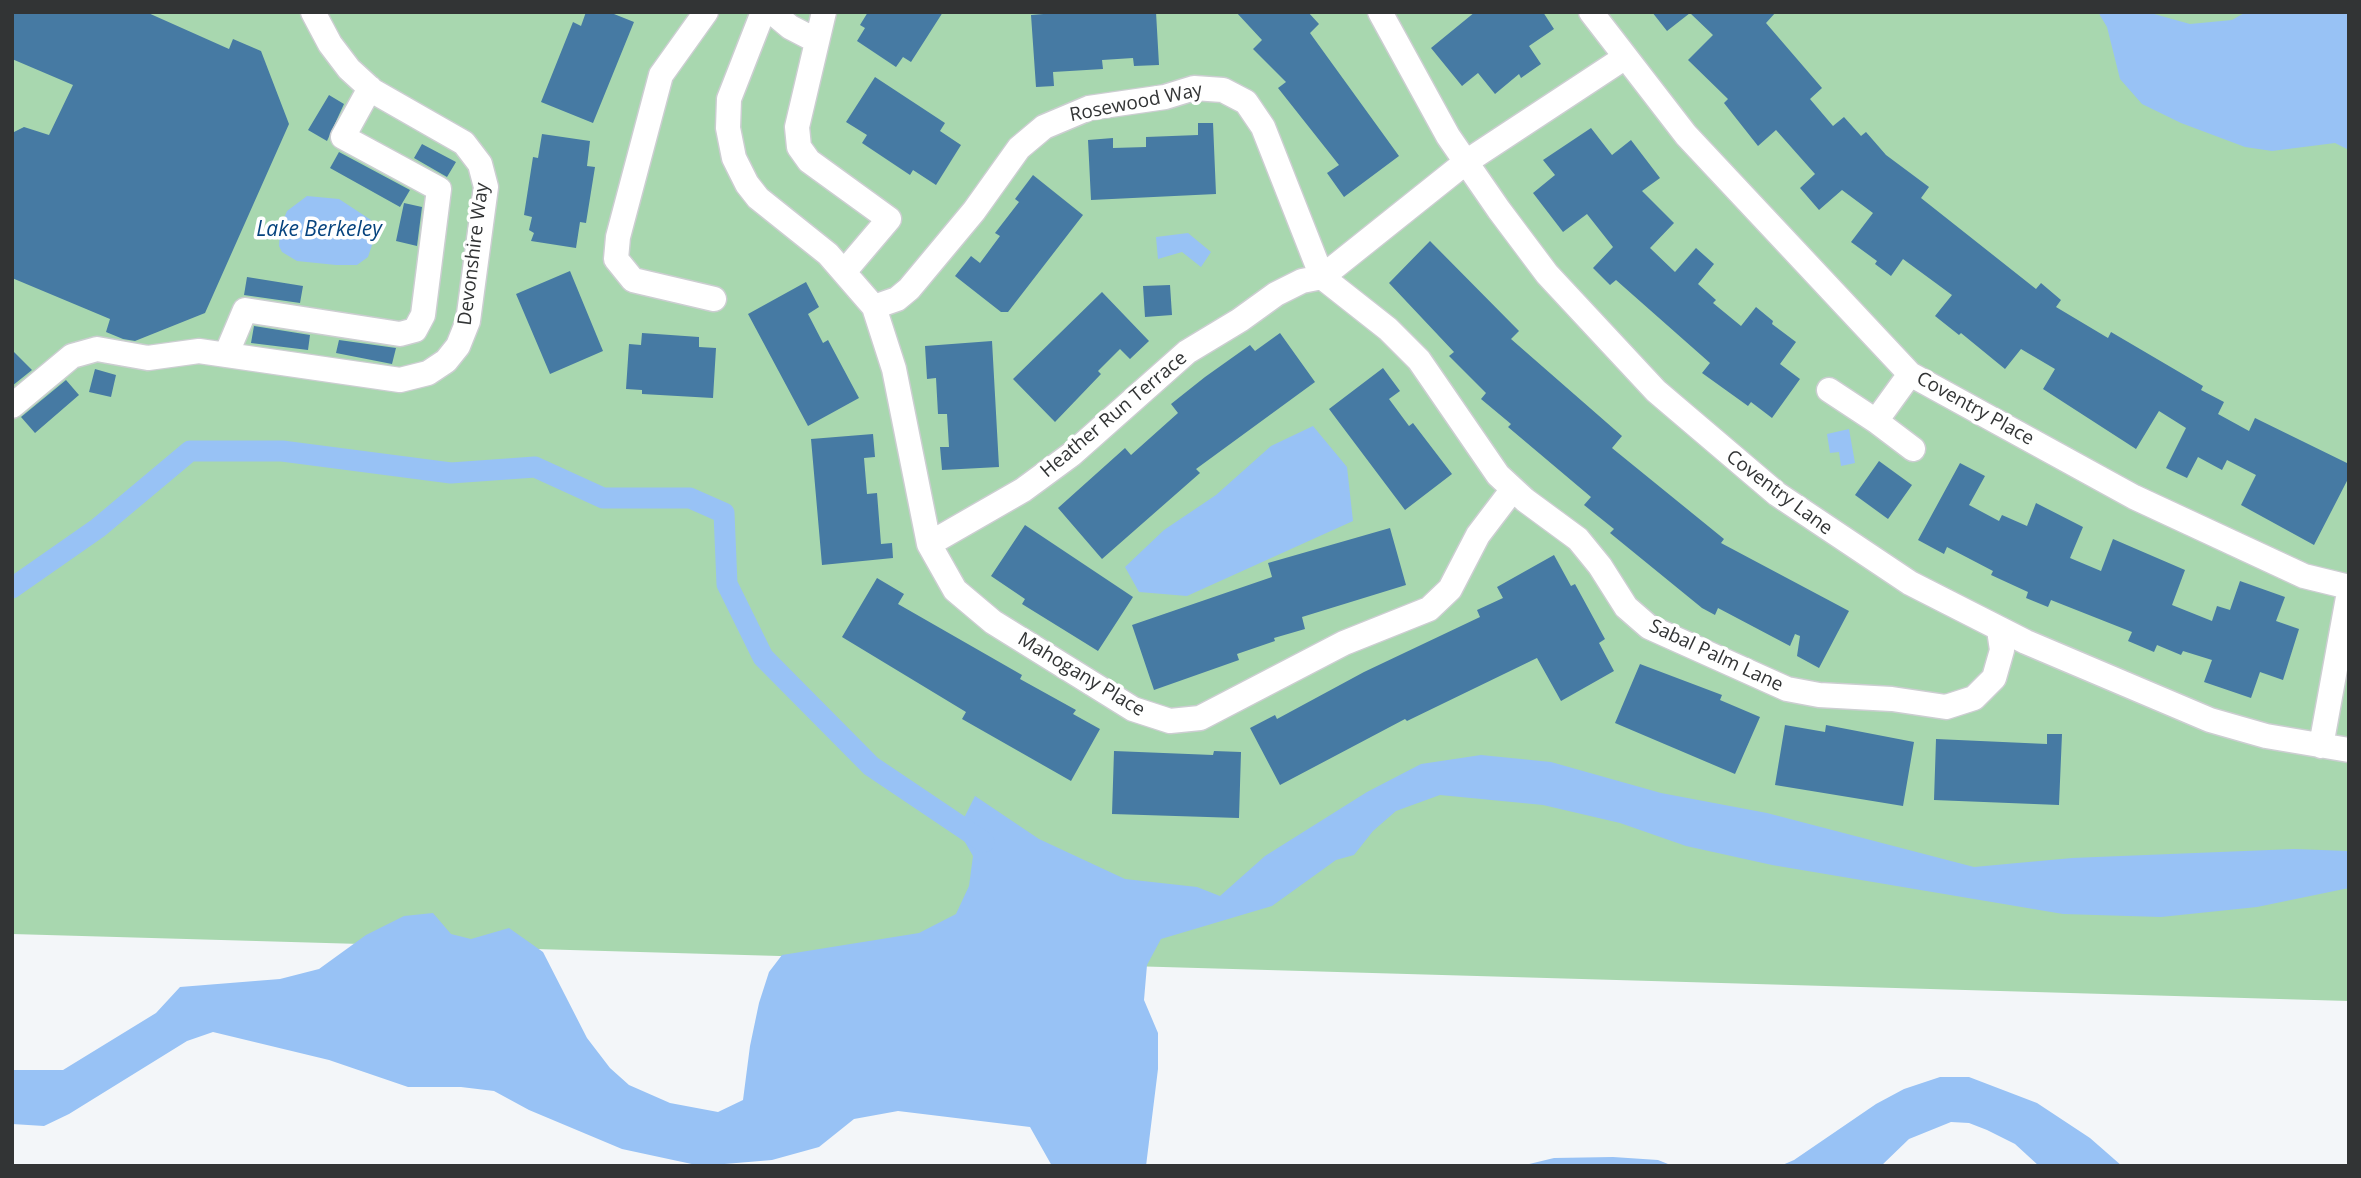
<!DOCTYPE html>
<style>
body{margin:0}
#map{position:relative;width:2361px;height:1178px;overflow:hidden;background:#f3f6f9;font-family:"Open Sans",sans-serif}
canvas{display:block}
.frame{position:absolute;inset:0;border:14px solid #323435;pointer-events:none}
</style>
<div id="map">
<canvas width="2361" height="1178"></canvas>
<div class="frame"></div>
</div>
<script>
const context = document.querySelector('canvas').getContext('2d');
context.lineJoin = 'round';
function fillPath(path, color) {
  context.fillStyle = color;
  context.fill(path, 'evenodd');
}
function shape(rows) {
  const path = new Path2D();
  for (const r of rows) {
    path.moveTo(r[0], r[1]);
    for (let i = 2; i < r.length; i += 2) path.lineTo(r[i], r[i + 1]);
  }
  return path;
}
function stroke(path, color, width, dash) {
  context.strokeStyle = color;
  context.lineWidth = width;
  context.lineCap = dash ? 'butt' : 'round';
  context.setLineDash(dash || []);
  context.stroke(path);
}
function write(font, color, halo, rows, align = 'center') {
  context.font = font + ' "Open Sans",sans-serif';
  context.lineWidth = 7;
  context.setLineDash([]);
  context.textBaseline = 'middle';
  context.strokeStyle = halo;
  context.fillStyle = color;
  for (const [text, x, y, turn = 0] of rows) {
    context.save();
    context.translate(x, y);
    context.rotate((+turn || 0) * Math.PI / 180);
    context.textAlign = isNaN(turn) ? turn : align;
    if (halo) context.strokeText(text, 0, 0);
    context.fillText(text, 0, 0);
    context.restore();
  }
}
const green = shape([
 [12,12,2349,12,2349,1001,12,934]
]);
const water = shape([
 [2098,12,2147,12,2190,24,2232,20,2246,12,2349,12,2349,150,2335,143,2272,151,2245,147,2181,123,2142,104,2120,79,2107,27],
 [307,196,339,199,371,220,376,233,368,257,357,265,336,265,297,261,282,252,279,246,280,228,287,211],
 [1188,233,1211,252,1201,267,1182,252,1158,259,1156,237],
 [1313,426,1347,467,1353,521,1187,596,1139,592,1125,567,1164,530,1216,495,1271,446],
 [1849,429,1855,463,1841,466,1839,452,1830,453,1827,434],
 [1481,755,1551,762,1661,793,1767,813,1974,867,2072,858,2294,849,2349,851,2349,888,2257,907,2161,917,2063,914,1772,865,1686,846,1620,823,1543,805,1440,795,1396,811,1373,831,1354,855,1336,860,1272,906,1161,939,1147,965,1144,1000,1158,1033,1158,1069,1146,1166,1052,1166,1030,1127,898,1111,854,1119,819,1147,772,1160,701,1166,622,1149,529,1110,494,1091,461,1087,408,1087,329,1060,213,1032,187,1041,69,1114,44,1126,12,1124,12,1070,63,1070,156,1013,180,987,280,979,319,969,366,935,404,916,433,913,451,934,471,939,509,928,543,952,587,1038,610,1068,629,1085,670,1103,718,1112,743,1100,750,1046,759,1003,769,972,782,955,919,933,956,914,969,886,973,856,958,830,975,796,1039,839,1125,879,1197,887,1220,896,1265,856,1367,792,1421,764],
 [1940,1077,1969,1077,2037,1103,2090,1138,2122,1166,2039,1166,2015,1144,1987,1130,1969,1123,1951,1122,1909,1139,1881,1166,1780,1166,1794,1160,1876,1104,1904,1089],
 [1613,1157,1658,1160,1673,1166,1521,1166,1554,1158]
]);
const canal = shape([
 [12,588,98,528,190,451,282,451,451,473,535,467,603,498,690,498,724,513,727,584,763,657,871,766,984,842]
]);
const building = shape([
 [12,12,146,12,229,49,233,39,261,51,289,124,205,313,135,341,123,339,106,332,110,319,12,278,12,133,24,127,49,135,73,85,12,59],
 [586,12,609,12,634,22,593,123,541,102,573,22,581,26],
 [868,12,943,12,911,62,903,57,896,67,857,41,865,28,860,25],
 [1068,12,1156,12,1159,65,1134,66,1133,58,1102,60,1103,69,1053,72,1054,86,1036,87,1031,15],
 [1236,12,1308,12,1319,24,1310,33,1399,156,1344,197,1327,173,1339,165,1278,88,1286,82,1253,49,1262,40],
 [1475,12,1543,12,1554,29,1529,46,1541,64,1521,78,1519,74,1495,94,1478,73,1462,86,1431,48],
 [1652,12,1776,12,1766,23,1822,88,1810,99,1833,126,1844,117,1861,136,1866,132,1886,155,1929,187,1921,198,2036,289,2041,283,2061,300,2056,307,2108,338,2111,332,2203,386,2201,390,2224,402,2218,414,2249,431,2255,418,2349,464,2349,477,2314,545,2241,505,2256,475,2227,460,2222,470,2198,457,2187,478,2166,468,2186,428,2159,411,2136,449,2043,389,2055,369,2021,349,2005,369,1961,333,1959,335,1935,316,1952,295,1903,259,1891,276,1875,264,1877,261,1851,242,1873,213,1842,190,1819,210,1800,188,1815,174,1776,130,1758,146,1724,103,1728,99,1688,60,1713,35,1690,13,1667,31],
 [875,77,945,123,940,131,961,145,936,185,913,170,910,175,862,143,867,135,846,122],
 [329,95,344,104,327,141,308,130],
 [1198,123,1213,123,1216,194,1091,200,1088,140,1113,138,1113,148,1146,147,1146,137,1198,135],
 [1591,128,1612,155,1631,140,1660,178,1642,191,1674,223,1650,248,1675,272,1696,248,1714,264,1698,284,1716,300,1713,303,1741,326,1756,307,1773,321,1772,324,1796,342,1780,364,1800,379,1772,418,1751,402,1748,406,1702,373,1710,363,1616,280,1610,285,1593,268,1613,247,1587,214,1563,232,1533,193,1555,175,1543,160],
 [542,134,590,141,587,166,595,167,586,223,580,222,576,248,531,241,534,233,529,230,532,217,524,215,533,157,538,158],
 [422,144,456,162,447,177,414,158],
 [339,152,410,190,400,207,330,168],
 [1033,175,1083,215,1008,312,1001,312,955,276,971,256,980,263,1000,236,995,233,1019,202,1015,199],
 [404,203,422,207,417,246,396,241],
 [1430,241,1519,331,1511,339,1622,436,1612,448,1724,539,1721,543,1849,611,1819,668,1797,656,1800,636,1795,634,1790,646,1718,608,1715,615,1702,608,1610,533,1614,529,1584,505,1591,497,1508,427,1511,424,1481,399,1486,393,1449,356,1454,352,1389,283],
 [570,271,603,351,550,374,516,294],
 [247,277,303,286,300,303,244,295],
 [806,282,819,307,808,314,823,343,828,340,859,398,808,426,748,314],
 [1170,285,1172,315,1145,317,1143,286],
 [1102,292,1149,341,1130,359,1120,349,1098,371,1101,374,1055,422,1013,379],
 [254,326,310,335,308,350,251,343],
 [642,333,699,337,699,347,716,348,713,398,642,394,642,390,626,389,629,344,641,345],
 [1280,333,1315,382,1196,469,1200,473,1102,559,1058,508,1125,448,1131,455,1178,413,1171,404,1205,377,1250,345,1255,351],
 [339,340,396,348,392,364,336,353],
 [992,341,999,467,942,470,940,447,949,447,947,414,938,414,936,378,927,379,925,346],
 [12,350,32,370,12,386],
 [1383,368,1400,391,1389,399,1409,426,1413,423,1452,474,1405,510,1329,409],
 [95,369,116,375,111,397,89,392],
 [66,380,79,395,35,433,21,417],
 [873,434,875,457,864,458,867,494,877,493,881,544,892,543,893,558,822,565,811,439],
 [1879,461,1912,485,1888,519,1855,495],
 [1960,463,1985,476,1969,505,1999,521,2002,515,2027,526,2036,503,2083,527,2070,558,2101,571,2113,539,2185,570,2172,605,2212,621,2217,606,2230,610,2240,581,2285,597,2276,621,2299,629,2283,680,2260,672,2251,698,2204,682,2212,660,2183,651,2181,655,2157,645,2154,652,2128,641,2132,632,2051,600,2048,607,2026,598,2028,592,1991,575,1993,571,1947,547,1944,554,1918,540],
 [1025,525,1133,597,1098,651,1022,604,1025,599,991,576],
 [1390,528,1406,585,1302,617,1305,629,1274,638,1275,641,1237,654,1239,660,1154,690,1132,625,1272,577,1268,563],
 [1554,555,1571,586,1575,584,1605,639,1599,643,1614,671,1561,701,1537,658,1407,721,1405,719,1280,785,1250,728,1275,715,1277,719,1364,672,1480,617,1477,610,1503,598,1497,587],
 [877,578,904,594,898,604,1022,675,1020,679,1076,710,1073,714,1100,729,1071,781,962,719,966,712,842,637],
 [1640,664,1722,695,1720,700,1760,717,1735,774,1615,723],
 [1785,725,1825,732,1826,725,1914,742,1903,806,1775,785],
 [2047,734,2062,734,2059,805,1934,800,1936,739,2047,744],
 [1114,751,1213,755,1214,751,1241,752,1239,818,1112,814]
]);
const minor = shape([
 [706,12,661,75,618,237,616,259,633,280,714,299],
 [763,12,729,99,728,128,734,158,747,184,758,198,828,254,874,307,894,369,929,544,955,590,993,622,1133,709,1170,721,1200,718,1344,643,1429,609,1450,589,1478,535,1513,489],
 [772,12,790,27,817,41],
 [824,12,797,127,799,147,809,161,889,219,844,272],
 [1380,12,1448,136,1499,210,1547,274,1656,391,1777,494,1910,583,2026,642,2210,720,2266,736,2349,750],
 [1591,12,1686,135,1910,374,2134,497,2304,576,2349,587],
 [874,307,897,299,909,289,974,211,1019,148,1044,127,1089,108,1165,97,1194,88,1223,90,1246,102,1263,127,1322,277,1388,329,1419,360,1498,475,1525,500,1578,539,1600,566,1626,607,1649,627,1787,689,1819,695,1892,699,1946,707,1974,698,1994,678,2002,650,1999,630],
 [226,355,245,310,400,334,415,330,423,315,439,189,343,137,370,88],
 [1910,374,1876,421,1913,449],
 [1829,390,1876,421],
 [12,406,72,356,97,349,148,358,199,351,400,380,428,373,446,361,458,346,468,321,486,187,480,164,464,143,373,91,349,69,330,44,313,12],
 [929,544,1023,490,1072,454,1187,352,1240,320,1276,294,1302,281,1322,277,1466,162,1624,58],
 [2321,746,2349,592]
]);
const streetNames = [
 ["Rosewood Way",1136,103,-11],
 ["Devonshire Way",474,254,-83],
 ["Coventry Place",1975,409,29],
 ["Heather Run Terrace",1114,415,-40],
 ["Coventry Lane",1779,493,37],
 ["Sabal Palm Lane",1716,656,25],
 ["Mahogany Place",1081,675,31]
];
const waterNames = [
 ["Lake Berkeley",319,230]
];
fillPath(green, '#a8d7af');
fillPath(water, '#98c2f5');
stroke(canal, '#98c2f5', 21);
fillPath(building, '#467aa3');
stroke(minor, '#ccced1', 27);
stroke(minor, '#fff', 24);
write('19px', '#323435', '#fff', streetNames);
write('italic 21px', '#06437e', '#fff', waterNames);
</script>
